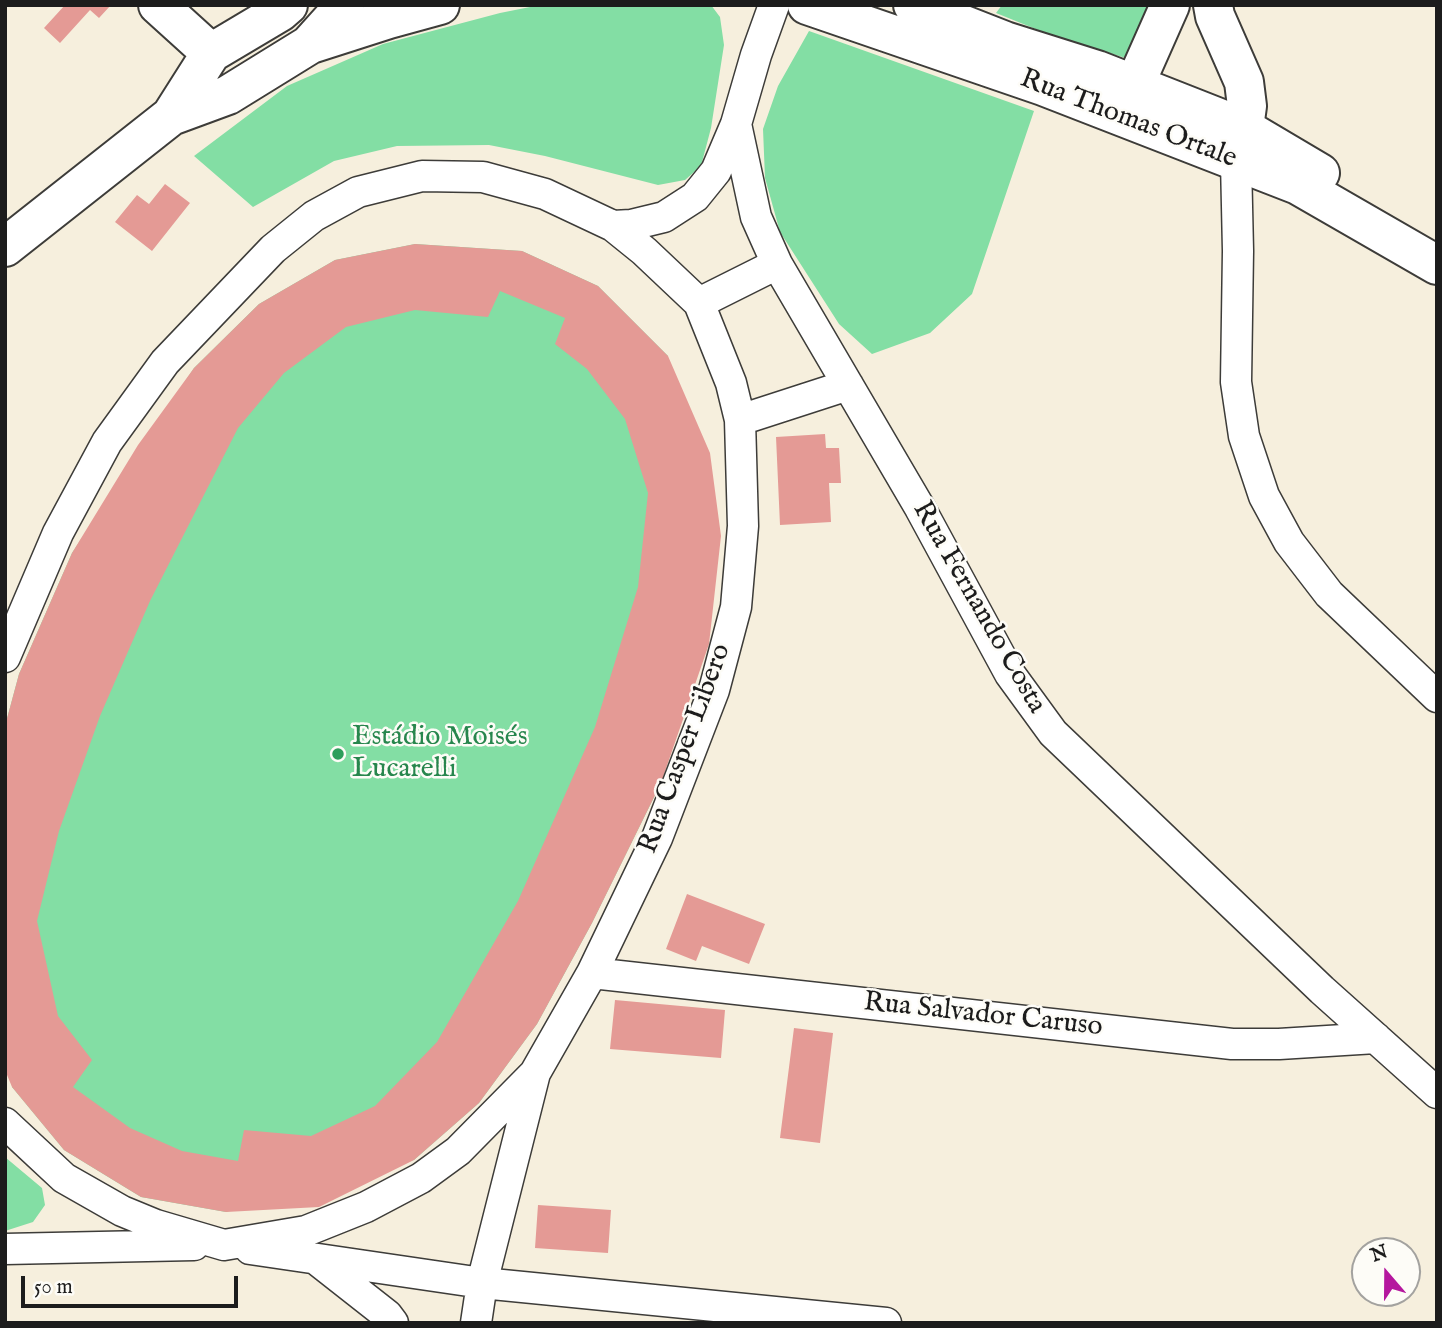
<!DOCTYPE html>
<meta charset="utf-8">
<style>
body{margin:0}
#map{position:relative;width:1442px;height:1328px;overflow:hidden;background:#f6efdd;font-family:"IM FELL English",serif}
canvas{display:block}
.frame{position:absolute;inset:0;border:7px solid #1c1c1c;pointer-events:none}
.north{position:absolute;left:1351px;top:1237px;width:70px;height:70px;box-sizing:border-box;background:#fdfcf7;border:2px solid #a3a29f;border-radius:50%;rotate:340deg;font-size:19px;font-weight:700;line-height:28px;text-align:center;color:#1c1c1c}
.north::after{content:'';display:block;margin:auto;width:24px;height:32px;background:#b5179e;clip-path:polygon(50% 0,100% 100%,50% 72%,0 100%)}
.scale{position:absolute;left:21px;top:1276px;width:217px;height:32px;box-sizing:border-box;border:4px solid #1c1c1c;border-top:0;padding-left:9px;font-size:21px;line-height:24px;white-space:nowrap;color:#1c1c1c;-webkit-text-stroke:5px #fdfcf7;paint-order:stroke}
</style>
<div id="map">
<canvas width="1442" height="1328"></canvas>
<div class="frame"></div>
<div class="north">N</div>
<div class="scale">50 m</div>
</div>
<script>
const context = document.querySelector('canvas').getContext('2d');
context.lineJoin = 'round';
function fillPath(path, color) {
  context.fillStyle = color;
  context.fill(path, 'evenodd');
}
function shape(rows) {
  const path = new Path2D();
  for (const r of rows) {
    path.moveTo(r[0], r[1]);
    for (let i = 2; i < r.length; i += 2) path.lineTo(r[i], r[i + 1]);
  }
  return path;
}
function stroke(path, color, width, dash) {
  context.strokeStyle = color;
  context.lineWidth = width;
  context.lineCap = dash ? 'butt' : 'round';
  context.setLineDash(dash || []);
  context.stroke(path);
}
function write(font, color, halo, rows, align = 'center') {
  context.font = font + ' "IM FELL English",serif';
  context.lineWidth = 5;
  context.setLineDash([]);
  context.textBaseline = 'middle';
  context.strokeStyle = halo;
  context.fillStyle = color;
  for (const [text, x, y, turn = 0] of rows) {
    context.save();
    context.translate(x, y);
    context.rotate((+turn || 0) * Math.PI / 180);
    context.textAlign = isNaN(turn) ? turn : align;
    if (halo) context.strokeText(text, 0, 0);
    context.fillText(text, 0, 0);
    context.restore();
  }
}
const green = shape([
 [540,5,711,5,720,17,724,45,711,128,701,166,685,180,658,185,545,156,489,145,397,146,334,161,253,207,194,156,287,86,383,44,500,13],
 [1002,5,1157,5,1132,60,1048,34,996,13],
 [809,31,1034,111,972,294,930,333,872,354,839,324,780,232,765,178,763,129,778,86],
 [415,244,522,251,598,286,668,356,661,783,592,923,537,1024,479,1103,414,1160,226,1212,141,1197,64,1150,12,1087,5,726,19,674,72,553,194,368,259,304,335,260],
 [5,1157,42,1188,45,1205,33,1222,5,1231]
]);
const building = shape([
 [65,5,111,5,99,18,90,10,60,43,44,28],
 [165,184,190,203,152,251,115,222,137,195,149,204],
 [415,244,522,251,598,286,668,356,710,453,721,536,709,644,661,783,592,923,537,1024,479,1103,414,1160,319,1207,226,1212,141,1197,64,1150,12,1087,5,1070,5,726,19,674,72,553,138,445,194,368,259,304,335,260],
 [500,291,565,318,555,344,587,369,625,419,648,493,638,587,595,727,518,901,437,1042,375,1106,311,1136,244,1130,238,1161,182,1151,130,1128,73,1087,92,1060,58,1016,37,921,59,831,100,716,150,601,238,428,284,373,346,327,415,310,488,317],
 [825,434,826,448,839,448,841,483,829,483,831,522,780,525,776,437],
 [687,894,765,924,749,964,702,946,696,961,666,949],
 [615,1000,725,1010,721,1058,610,1049],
 [794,1028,833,1033,820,1143,780,1138],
 [538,1205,611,1210,608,1253,535,1248]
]);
const minor = shape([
 [736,124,756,217,777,264,920,508,1010,674,1053,733,1322,990,1437,1093],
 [1241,142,1236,161,1238,251,1236,382,1244,436,1264,496,1289,542,1329,594,1437,697],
 [613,226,631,225,664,217,695,197,716,171,736,124,756,55,774,5],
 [699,303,777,264],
 [740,420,848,385],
 [5,657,58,533,107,442,165,362,273,249,314,216,358,192,422,176,483,177,545,194,613,226,644,251,699,303,731,383,740,420,743,526,736,607,714,690,657,838,592,973,535,1073,458,1151,421,1178,366,1207,306,1231,224,1245,156,1225,122,1211,64,1178,5,1123],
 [592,973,1232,1044,1279,1044,1376,1038],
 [5,1249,194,1245],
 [250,1249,482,1283,886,1323],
 [317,1260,387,1315,393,1323],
 [476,1323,482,1283,535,1073]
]);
const major = shape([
 [158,5,211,53],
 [807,5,1043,86,1298,185,1437,265],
 [913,5,1005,41,1097,70,1214,116,1244,128,1320,173],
 [1213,5,1215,16,1244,82,1247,106,1244,128],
 [311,44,389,19,440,5],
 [1135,84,1170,5],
 [171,116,228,95,309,45,345,5],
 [5,247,171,116,211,53,280,12,288,5]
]);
const markers = [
 [338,754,7,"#2e9e5b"]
];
const streetNames = [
 ["Rua Thomas Ortale",1128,120,21],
 ["Rua Fernando Costa",978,608,60],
 ["Rua Casper Libero",686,749,-70],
 ["Rua Salvador Caruso",983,1016,6]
];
const leisureNames = [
 ["Estádio Moisés",352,738],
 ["Lucarelli",352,770]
];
fillPath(green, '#83dea4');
fillPath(building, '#e49a95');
stroke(minor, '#3d3c39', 33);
stroke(major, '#3d3c39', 42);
stroke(minor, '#fff', 30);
stroke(major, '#fff', 38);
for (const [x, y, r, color] of markers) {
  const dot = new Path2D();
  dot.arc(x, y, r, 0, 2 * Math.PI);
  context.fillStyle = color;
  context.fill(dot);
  stroke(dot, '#fdfcf7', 2.5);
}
write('28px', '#1c1c1c', '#fdfcf7', streetNames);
write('28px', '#27864d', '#fdfcf7', leisureNames, 'left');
</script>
